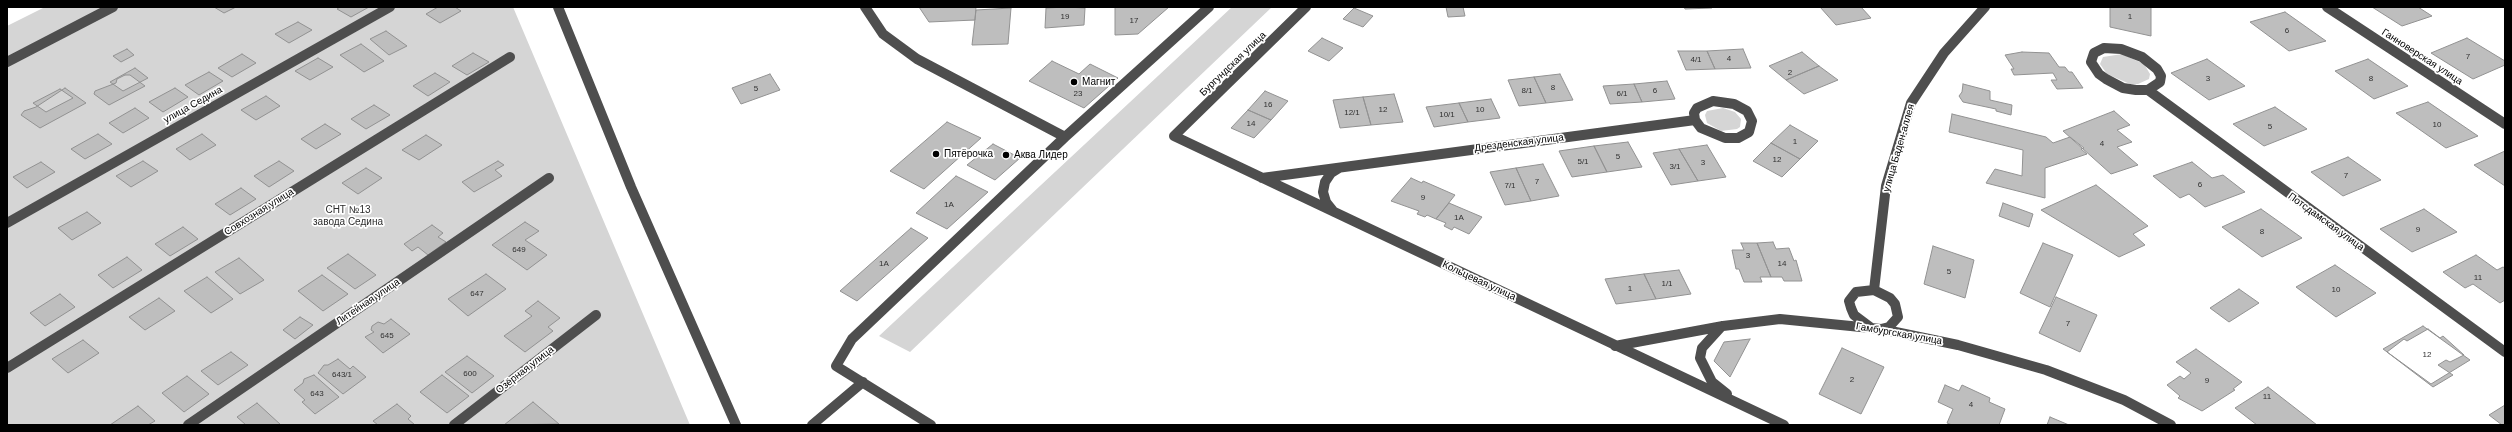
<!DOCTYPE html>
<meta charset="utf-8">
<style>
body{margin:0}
#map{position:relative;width:2512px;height:432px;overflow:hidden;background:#fff;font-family:Helvetica,sans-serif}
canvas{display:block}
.frame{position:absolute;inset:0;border:8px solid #000;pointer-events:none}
</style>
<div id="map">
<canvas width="2512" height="432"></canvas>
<div class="frame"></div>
</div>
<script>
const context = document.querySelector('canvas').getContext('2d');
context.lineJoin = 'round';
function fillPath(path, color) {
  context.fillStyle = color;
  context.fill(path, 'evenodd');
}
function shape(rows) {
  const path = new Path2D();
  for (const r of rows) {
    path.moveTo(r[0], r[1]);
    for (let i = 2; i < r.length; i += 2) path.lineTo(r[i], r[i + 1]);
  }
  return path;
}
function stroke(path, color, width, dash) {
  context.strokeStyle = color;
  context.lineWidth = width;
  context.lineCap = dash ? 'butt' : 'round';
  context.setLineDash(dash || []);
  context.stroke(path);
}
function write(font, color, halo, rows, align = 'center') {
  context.font = font + ' Helvetica,sans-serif';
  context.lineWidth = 3.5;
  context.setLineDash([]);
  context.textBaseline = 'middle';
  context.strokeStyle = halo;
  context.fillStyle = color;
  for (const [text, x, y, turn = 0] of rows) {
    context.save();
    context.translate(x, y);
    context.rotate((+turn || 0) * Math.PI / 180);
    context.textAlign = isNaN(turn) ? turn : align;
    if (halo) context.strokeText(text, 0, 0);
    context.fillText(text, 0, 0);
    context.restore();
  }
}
const green = shape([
 [45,7,513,7,690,425,7,425,7,26],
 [1232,7,1272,7,910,352,879,336],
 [2122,54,2144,64,2150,74,2149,79,2138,84,2130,84,2107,74,2100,64,2103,57],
 [1723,108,1735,112,1741,119,1740,127,1737,129,1721,131,1707,123,1705,115,1707,111]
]);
const building = shape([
 [214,7,236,7,224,13,214,7],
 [340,7,369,7,351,17,337,9,340,7],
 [438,7,455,7,461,11,440,23,426,14,438,7],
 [919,7,976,7,975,20,929,22,919,7],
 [1067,7,1085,8,1084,25,1045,28,1046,8,1067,7],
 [1115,7,1169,7,1138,34,1115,35,1115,7],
 [1446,7,1463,7,1465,16,1448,17,1446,7],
 [1684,7,1711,7,1712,8,1685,9,1684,7],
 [1820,7,1861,7,1871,18,1836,25,1820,7],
 [2110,7,2151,7,2151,36,2110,27,2110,7],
 [2372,7,2418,7,2432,16,2402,26,2372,7],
 [1011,8,1008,44,972,45,976,10,1011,8],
 [1354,8,1373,16,1363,27,1343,19,1354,8],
 [2285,12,2326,41,2289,51,2250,22,2285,12],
 [298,22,312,30,289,43,275,34,298,22],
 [386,31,407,46,389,55,370,39,386,31],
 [1322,38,1343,48,1329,61,1308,51,1322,38],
 [2467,38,2505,61,2505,65,2473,79,2431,53,2467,38],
 [361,44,384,61,364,72,340,55,361,44],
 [127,49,134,55,121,62,113,56,127,49],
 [1743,49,1751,68,1715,69,1707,51,1743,49],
 [1678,51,1707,51,1715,69,1686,70,1678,51],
 [1802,52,1819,66,1786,80,1769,66,1802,52],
 [2022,52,2049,53,2059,67,2065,67,2069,72,2072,72,2083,88,2057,89,2051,80,2057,80,2053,73,2014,75,2011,69,2014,69,2005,55,2022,52],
 [473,53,489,62,467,75,452,66,473,53],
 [242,54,256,63,232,77,218,68,242,54],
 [318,58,333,67,310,80,295,71,318,58],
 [2207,59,2245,86,2209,100,2171,73,2207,59],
 [2368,59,2408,86,2374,99,2335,71,2368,59],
 [1052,61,1079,74,1090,64,1118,78,1084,108,1029,81,1052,61],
 [1819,66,1838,80,1804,94,1786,80,1819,66],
 [135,68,148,78,123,91,110,82,135,68],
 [209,72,223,81,199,95,185,85,209,72],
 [435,73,450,82,428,96,413,86,435,73],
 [770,74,780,90,741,104,732,88,770,74],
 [1560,74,1573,100,1546,103,1534,77,1560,74],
 [125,75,130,75,145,86,109,105,94,94,95,91,116,83,117,79,125,75],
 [1534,77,1546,103,1519,106,1508,80,1534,77],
 [1667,81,1675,99,1642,102,1634,84,1667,81],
 [1634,84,1642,102,1610,104,1603,86,1634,84],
 [1963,84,1990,91,1990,100,2012,105,2011,115,1996,111,1996,109,1963,102,1959,96,1962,92,1963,84],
 [65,88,86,103,40,128,21,115,24,111,36,107,65,88],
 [175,88,188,97,163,112,149,102,175,88],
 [60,89,73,98,46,112,33,103,60,89],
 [1265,91,1288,101,1271,120,1248,110,1265,91],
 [1394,94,1403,122,1371,125,1363,97,1394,94],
 [266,96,280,106,256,120,241,110,266,96],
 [1363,97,1371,125,1340,128,1333,100,1363,97],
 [1491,99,1500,118,1468,122,1459,103,1491,99],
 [2428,102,2478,136,2446,148,2396,113,2428,102],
 [1459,103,1468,122,1434,127,1426,107,1459,103],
 [374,105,390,115,366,129,351,119,374,105],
 [2275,107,2307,129,2264,146,2233,124,2275,107],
 [135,108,149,118,123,133,109,123,135,108],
 [1248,110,1271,120,1254,138,1231,128,1248,110],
 [2114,111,2130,125,2117,130,2132,142,2117,147,2138,165,2111,174,2063,131,2114,111],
 [1952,114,2046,137,2053,143,2070,137,2084,148,2081,149,2087,154,2045,168,2045,198,1986,183,1995,169,2022,176,2023,150,1949,132,1952,114],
 [947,122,981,138,924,189,890,171,947,122],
 [325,124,341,134,316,149,301,139,325,124],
 [1790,125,1818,141,1800,159,1771,143,1790,125],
 [98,134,112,144,85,159,71,149,98,134],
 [202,134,216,145,190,160,176,149,202,134],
 [426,135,442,145,419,160,402,150,426,135],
 [1628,142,1642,167,1607,172,1594,146,1628,142],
 [1771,143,1800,159,1782,177,1753,161,1771,143],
 [993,144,1020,158,995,180,967,165,993,144],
 [1707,145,1726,177,1698,181,1679,149,1707,145],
 [1594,146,1607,172,1572,177,1559,151,1594,146],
 [1679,149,1698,181,1671,185,1653,153,1679,149],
 [2505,151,2505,186,2474,165,2505,151],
 [2348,157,2381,180,2343,196,2311,172,2348,157],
 [143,161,158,171,131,187,116,176,143,161],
 [279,161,294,171,269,187,254,176,279,161],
 [498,161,504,165,495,170,502,176,474,192,462,182,498,161],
 [41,162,55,172,27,188,13,177,41,162],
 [2192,162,2212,178,2223,175,2245,192,2205,207,2189,194,2180,198,2153,176,2192,162],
 [1543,164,1559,196,1531,201,1516,168,1543,164],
 [366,168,382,178,358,194,342,183,366,168],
 [1516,168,1531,201,1505,205,1490,172,1516,168],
 [956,176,988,192,947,229,916,213,956,176],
 [1411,178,1422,183,1423,181,1455,195,1436,219,1427,215,1425,217,1417,214,1419,211,1391,201,1411,178],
 [2096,185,2148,226,2133,234,2145,245,2119,257,2041,210,2096,185],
 [241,188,256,199,230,215,215,204,241,188],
 [1449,203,1482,217,1469,234,1454,227,1452,230,1444,226,1446,223,1436,219,1449,203],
 [2003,203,2033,214,2029,227,1999,216,2003,203],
 [2261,209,2302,238,2262,257,2222,227,2261,209],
 [2424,209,2457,232,2412,252,2380,229,2424,209],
 [87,212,101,223,72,240,58,228,87,212],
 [525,222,539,231,525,240,547,255,527,270,492,245,525,222],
 [432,225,443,233,438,237,446,242,428,255,418,247,412,251,404,244,432,225],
 [183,227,198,239,170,256,155,244,183,227],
 [911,228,928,238,857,301,840,291,911,228],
 [1773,242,1776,249,1789,248,1794,261,1796,260,1802,281,1784,281,1782,277,1771,277,1757,243,1773,242],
 [1741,243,1757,243,1771,277,1760,277,1762,282,1744,282,1739,269,1736,269,1732,250,1744,250,1741,243],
 [2043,243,2073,255,2050,307,2020,293,2043,243],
 [1933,246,1974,260,1965,298,1924,284,1933,246],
 [348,254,376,275,355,289,327,268,348,254],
 [2476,255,2497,270,2503,267,2505,268,2505,300,2500,303,2473,284,2465,288,2443,272,2476,255],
 [127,257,142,270,113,288,98,275,127,257],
 [239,258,264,280,240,294,215,272,239,258],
 [2335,265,2376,293,2336,317,2296,287,2335,265],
 [1679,270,1691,294,1656,299,1644,274,1679,270],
 [486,274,506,289,468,316,448,299,486,274],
 [1644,274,1656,299,1616,304,1605,279,1644,274],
 [322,275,348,294,323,311,298,291,322,275],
 [207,277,233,299,211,313,184,291,207,277],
 [2239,289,2259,303,2229,322,2210,308,2239,289],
 [60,294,75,307,45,326,30,313,60,294],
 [2056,297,2097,315,2080,352,2039,333,2056,297],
 [159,298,175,311,145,330,129,317,159,298],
 [538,301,560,318,548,327,553,331,525,352,504,336,532,316,525,311,538,301],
 [300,317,313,325,295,339,283,330,300,317],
 [391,319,410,334,383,353,365,337,374,332,371,330,372,326,378,322,384,324,391,319],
 [2423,326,2470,360,2431,384,2383,349,2423,326],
 [2428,329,2440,338,2443,336,2464,355,2450,362,2446,360,2438,365,2453,375,2433,387,2387,352,2404,339,2407,341,2428,329],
 [1750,339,1730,377,1714,361,1724,342,1750,339],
 [83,340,99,353,68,373,52,359,83,340],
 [1842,348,1884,367,1861,414,1819,394,1842,348],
 [2196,349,2242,382,2233,389,2235,390,2202,411,2178,398,2180,396,2167,385,2180,376,2184,379,2191,373,2176,362,2196,349],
 [231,352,248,365,218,385,201,371,231,352],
 [467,356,494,376,472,393,445,372,467,356],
 [338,359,350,369,353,366,366,377,343,394,318,373,324,365,328,365,338,359],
 [314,375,339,397,315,414,302,402,305,400,294,390,303,383,304,379,314,375],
 [442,375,469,396,447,413,420,392,442,375],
 [187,376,209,394,184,412,162,393,187,376],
 [1945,385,1959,391,1962,385,1990,398,1989,402,2005,409,1999,425,1952,425,1947,423,1953,409,1938,402,1945,385],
 [2268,387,2317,425,2257,425,2235,408,2268,387],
 [533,402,559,424,504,425,533,402],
 [257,403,281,425,246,425,237,417,257,403],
 [397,404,411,416,408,419,415,425,378,425,373,421,397,404],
 [2505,405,2505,425,2502,425,2489,415,2505,405],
 [138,406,155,421,148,425,110,425,138,406],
 [2050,417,2069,425,2047,425,2050,417]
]);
const minor = shape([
 [558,7,631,187,736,425],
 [865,7,883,34,917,59,1065,137],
 [1306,7,1174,136,1784,425],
 [2327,7,2505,124],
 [2104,48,2121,49,2142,57,2157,69,2161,76,2160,82,2148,90,2136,90,2123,88,2106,79,2099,74,2091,62,2094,53,2104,48],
 [7,62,113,7],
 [2148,90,2505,352],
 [1713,101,1734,104,1747,111,1752,121,1749,132,1738,138,1725,138,1701,128,1695,120,1694,113,1697,108,1713,101],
 [1262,178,1695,120],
 [1334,212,1326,202,1323,192,1325,182,1331,173,1339,168],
 [7,223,390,7],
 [1874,290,1886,186,1911,103,1944,53,1985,7],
 [1722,326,1702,348,1700,358,1712,382,1727,394],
 [1870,327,1854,315,1851,308,1849,301,1856,292,1874,290,1890,298,1895,304,1898,317,1889,327,1881,329],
 [1615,346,1723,326,1780,319,1881,329,1958,345,2046,370,2124,400,2171,425],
 [7,368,510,57],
 [188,425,549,178],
 [454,425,596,315],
 [812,425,863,382],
 [931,425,836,366,852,339,1065,137,1209,7]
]);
const markers = [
 [1074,82,4,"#000"],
 [936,154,4,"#000"],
 [1006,155,4,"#000"]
];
const numberNames = [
 ["19",1065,17],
 ["1",2130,17],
 ["17",1134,21],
 ["6",2287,31],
 ["7",2468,57],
 ["4",1729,59],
 ["4/1",1696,60],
 ["2",1790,73],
 ["3",2208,79],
 ["8",2371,79],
 ["8",1553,88],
 ["5",756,89],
 ["8/1",1527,91],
 ["6",1655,91],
 ["23",1078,94],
 ["6/1",1622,94],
 ["16",1268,105],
 ["12",1383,110],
 ["10",1480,110],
 ["12/1",1352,113],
 ["10/1",1447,115],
 ["14",1251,124],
 ["10",2437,125],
 ["5",2270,127],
 ["1",1795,142],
 ["4",2102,144],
 ["5",1618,157],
 ["12",1777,160],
 ["5/1",1583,162],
 ["3",1703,163],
 ["3/1",1675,167],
 ["7",2346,176],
 ["7",1537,182],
 ["6",2200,185],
 ["7/1",1510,186],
 ["9",1423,198],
 ["1А",949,205],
 ["1А",1459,218],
 ["9",2418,230],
 ["8",2262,232],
 ["649",519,250],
 ["3",1748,256],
 ["1А",884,264],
 ["14",1782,264],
 ["5",1949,272],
 ["11",2478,278],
 ["1/1",1667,284],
 ["1",1630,289],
 ["10",2336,290],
 ["647",477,294],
 ["7",2068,324],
 ["645",387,336],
 ["12",2427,355],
 ["600",470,374],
 ["643/1",342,375],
 ["2",1852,380],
 ["9",2207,381],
 ["643",317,394],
 ["11",2267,397],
 ["4",1971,405]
];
const streetNames = [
 ["Ганноверская улица",2422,57,33],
 ["Бургундская улица",1233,64,-44],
 ["улица Седина",193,105,-29],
 ["Дрезденская улица",1519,143,-7],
 ["улица Баден-аллея",1899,148,-74],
 ["Совхозная улица",259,212,-32],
 ["Потсдамская улица",2326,222,36],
 ["Кольцевая улица",1479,281,25],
 ["Литейная улица",368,302,-34],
 ["Гамбургская улица",1899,334,10],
 ["Озёрная улица",525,370,-38]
];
const poiNames = [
 ["Магнит",1082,82],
 ["Пятёрочка",944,154],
 ["Аква Лидер",1014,155]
];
const parkNames = [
 ["СНТ №13",348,210],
 ["завода Седина",348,222]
];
fillPath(green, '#d5d5d5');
fillPath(building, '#bebebe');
stroke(building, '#929292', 1);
stroke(minor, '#4e4e4e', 10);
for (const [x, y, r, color] of markers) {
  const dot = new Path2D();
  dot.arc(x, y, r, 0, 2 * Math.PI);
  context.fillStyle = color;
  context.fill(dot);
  stroke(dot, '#fff', 1.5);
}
write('8px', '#303030', null, numberNames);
write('10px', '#000', '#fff', streetNames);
write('10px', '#000', '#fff', poiNames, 'left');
write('10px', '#2c2c2c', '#fff', parkNames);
</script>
